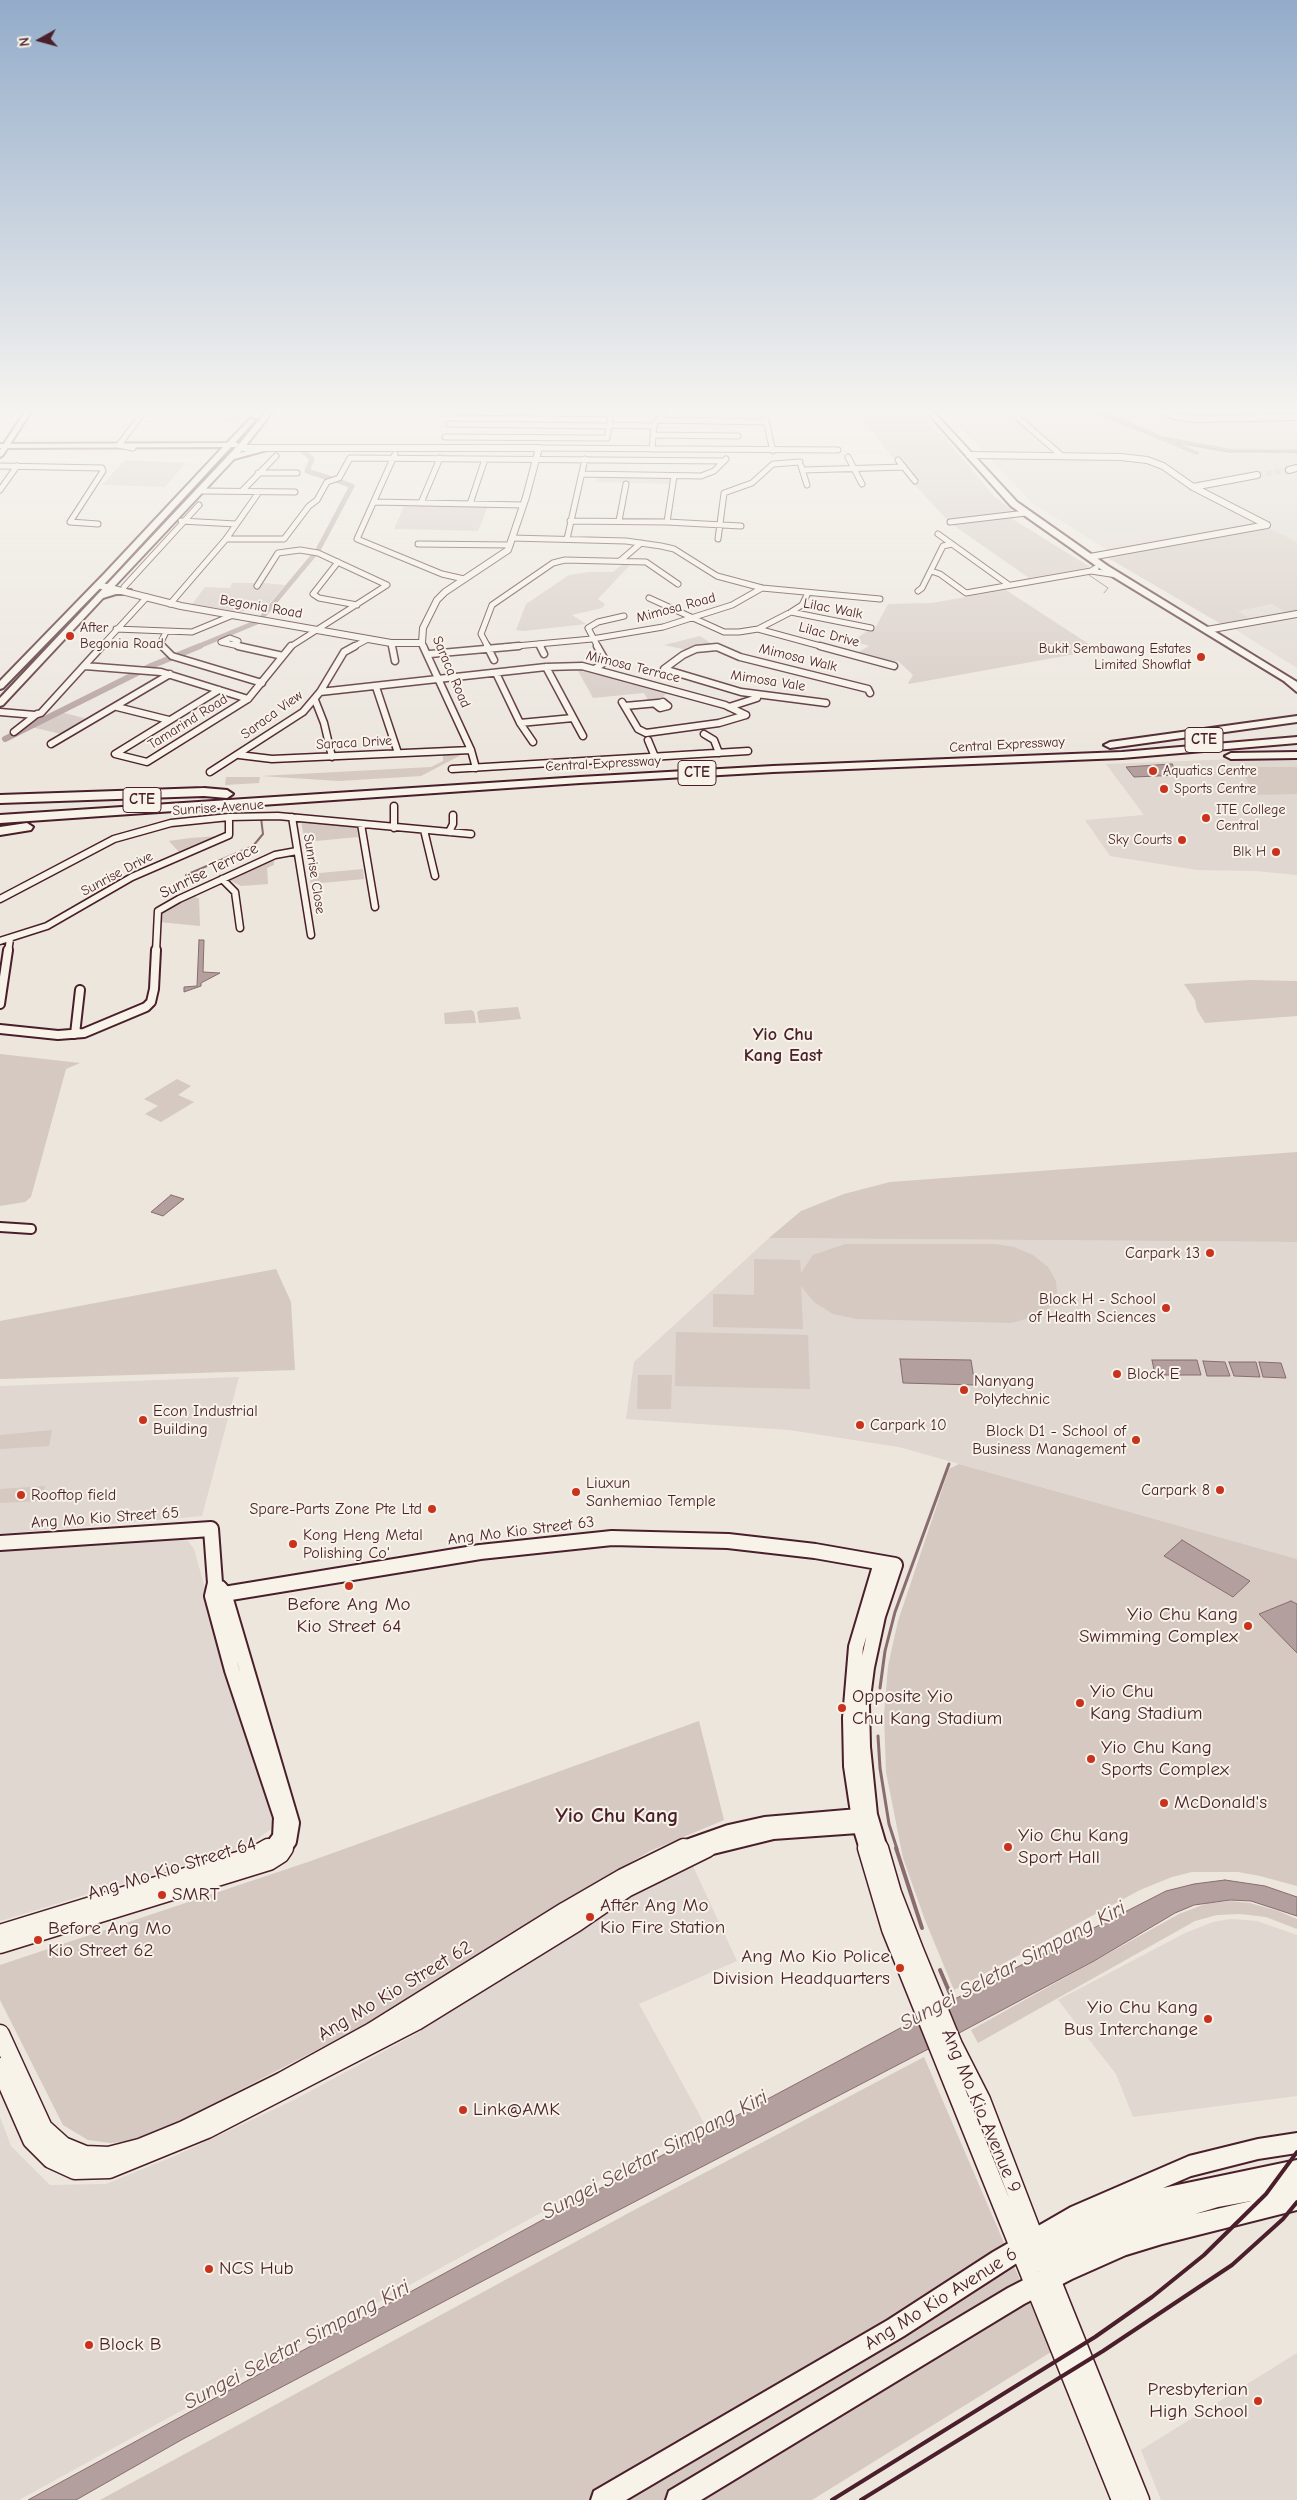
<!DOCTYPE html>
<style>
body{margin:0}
#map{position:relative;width:1297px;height:2500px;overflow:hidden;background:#ece6dd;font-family:"Comic Neue",sans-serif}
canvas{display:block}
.north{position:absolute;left:15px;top:15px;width:50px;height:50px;-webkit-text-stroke:4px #f7f3e8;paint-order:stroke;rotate:263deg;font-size:14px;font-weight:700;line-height:20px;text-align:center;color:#4a1f2b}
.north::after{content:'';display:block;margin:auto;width:18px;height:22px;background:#4a1f2b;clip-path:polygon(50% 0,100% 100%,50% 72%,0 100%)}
</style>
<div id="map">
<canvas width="1297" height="2500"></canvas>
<div class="north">N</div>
</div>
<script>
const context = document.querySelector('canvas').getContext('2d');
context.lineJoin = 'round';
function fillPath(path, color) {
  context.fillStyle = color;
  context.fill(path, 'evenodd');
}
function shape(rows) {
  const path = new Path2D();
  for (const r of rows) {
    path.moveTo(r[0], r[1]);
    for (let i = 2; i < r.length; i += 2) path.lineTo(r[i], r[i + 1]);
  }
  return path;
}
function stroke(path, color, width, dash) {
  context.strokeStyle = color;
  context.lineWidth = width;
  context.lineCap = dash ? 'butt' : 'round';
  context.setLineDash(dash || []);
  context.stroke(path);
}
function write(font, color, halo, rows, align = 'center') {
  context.font = font + ' "Comic Neue",sans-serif';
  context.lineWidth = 4;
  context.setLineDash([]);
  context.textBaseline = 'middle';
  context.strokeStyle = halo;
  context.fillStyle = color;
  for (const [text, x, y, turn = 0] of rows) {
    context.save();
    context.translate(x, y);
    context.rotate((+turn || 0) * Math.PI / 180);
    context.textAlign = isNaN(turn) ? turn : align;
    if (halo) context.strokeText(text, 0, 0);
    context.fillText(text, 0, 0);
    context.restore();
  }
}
const built = shape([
 [944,410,1297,410,1297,668,1032,503],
 [1237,759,1297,759,1297,875,1255,871,1197,870,1110,856,1085,820,1144,815,1106,764],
 [769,1238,1297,1242,1297,1559,899,1447,789,1430,626,1419,634,1362],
 [239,1377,202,1516,0,1534,0,1386],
 [177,1539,188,1541,194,1549,231,1681,273,1818,271,1829,249,1845,0,1921,0,1551],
 [691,1862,737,1961,639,2004,704,2123,19,2500,0,2500,0,2117,11,2146,50,2185,106,2184,177,2155,296,2099,414,2035,536,1956,630,1891],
 [1230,1919,1257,1921,1297,1935,1297,2096,1133,2117,1116,2074,1058,2000,1185,1933,1213,1922],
 [1297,2353,1297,2500,1161,2500,1141,2450]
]);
const green = shape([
 [188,410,235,411,249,410,237,424],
 [854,410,920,410,933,429,942,434,995,497,1012,510,1010,513,947,520,913,483,920,482,902,460,893,458],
 [125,460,186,463,165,487,102,485],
 [597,477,668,478,670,479,669,484,596,482],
 [405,504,488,506,478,531,394,529],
 [1011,518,1090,567,1029,578,953,525],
 [1271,529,1297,542,1297,611,1287,613,1272,604,1238,611,1250,619,1221,624,1108,558],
 [624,563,631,564,598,599,605,604,602,608,572,615,586,624,524,631,516,630,526,604,569,575,589,572,613,572],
 [232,583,264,583,285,585,263,611,251,609,241,612,192,604,205,587,230,588],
 [1006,590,1098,650,909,684,908,683,913,675,898,661,885,661,857,653,869,646,853,641,867,631,873,632,888,604,931,603],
 [700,636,712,644,687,650,664,645],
 [586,668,668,692,658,701,648,700,644,693,593,698,578,671],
 [61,712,88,719,61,734,31,727],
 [463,754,421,776,339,781,261,776,431,767,443,761,443,755],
 [1240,767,1297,767,1297,794,1255,795],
 [226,777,260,777,259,783,225,785],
 [301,821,356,825,358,837,305,842],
 [219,836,180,853,169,841,190,838],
 [274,859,274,865,267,868,268,884,241,886,229,880],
 [363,869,364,879,311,884,309,874],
 [195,892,196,898,199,898,200,926,159,922,161,912],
 [1250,980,1297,981,1297,1016,1205,1023,1197,1010,1195,1000,1184,984],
 [518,1007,521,1019,479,1023,477,1012,480,1010],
 [471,1010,474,1012,476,1023,445,1024,444,1013],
 [0,1054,80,1063,66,1069,31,1197,25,1202,0,1206],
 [177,1079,191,1086,178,1095,194,1102,161,1122,145,1114,158,1106,144,1099],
 [1297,1152,1297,1242,769,1238,801,1211,844,1194,890,1182],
 [845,1244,995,1244,1014,1247,1033,1255,1048,1267,1056,1281,1057,1293,1052,1306,1033,1317,1011,1323,857,1319,833,1314,814,1302,801,1286,803,1329,713,1327,713,1294,754,1295,754,1259,800,1260,801,1273,813,1255],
 [276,1269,291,1302,295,1370,0,1379,0,1321],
 [676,1332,808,1335,810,1389,675,1386],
 [638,1375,672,1375,671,1409,637,1409],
 [52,1430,49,1446,0,1449,0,1435],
 [959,1464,1297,1559,1297,1886,1260,1876,1238,1872,1192,1872,1172,1877,1140,1890,954,1990,925,1920,903,1858,886,1772,884,1715,888,1666,898,1621,949,1469],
 [45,1486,41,1501,0,1503,0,1489],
 [699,1721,724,1820,650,1851,511,1933,372,2021,148,2138,111,2143,88,2140,63,2125,0,2000,0,1965,308,1862],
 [1230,1901,1250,1903,1278,1911,1297,1919,1297,1929,1266,1917,1240,1914,1217,1915,1195,1921,978,2043,971,2030,1179,1914,1208,1903],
 [924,2057,1051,2352,812,2500,100,2500,636,2209]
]);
const water = shape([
 [1089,410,1101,410,1166,439,1228,451,1297,452,1228,452,1177,443,1199,453,1196,454,1089,410],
 [1172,764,1179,775,1134,777,1126,767,1172,764],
 [199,940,204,940,203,972,220,973,201,983,201,986,184,992,184,987,197,986,199,940],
 [171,1195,184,1199,163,1216,151,1212,171,1195],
 [900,1359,971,1360,975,1385,903,1383,900,1359],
 [1152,1360,1197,1360,1201,1375,1155,1375,1152,1360],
 [1203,1361,1225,1362,1230,1376,1207,1376,1203,1361],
 [1229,1362,1256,1362,1260,1377,1234,1376,1229,1362],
 [1259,1362,1281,1363,1286,1378,1263,1377,1259,1362],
 [1182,1540,1250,1581,1233,1597,1164,1556,1182,1540],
 [1291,1601,1297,1604,1297,1653,1259,1614,1291,1601],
 [1225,1880,1265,1886,1297,1897,1297,1916,1251,1901,1230,1900,1194,1905,1175,1913,1094,1961,961,2032,517,2263,183,2439,76,2500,28,2500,603,2187,949,2002,1166,1891,1194,1884,1225,1880]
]);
const streamFar3 = shape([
 [1163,437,1232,450,1297,450],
 [1089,575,1108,588,1104,593]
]);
const streamFar2 = shape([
 [186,875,253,846,263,834,261,818]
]);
const streamFar1 = shape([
 [880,1688,885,1651,895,1612,949,1464],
 [878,1736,880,1768,889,1824,897,1849]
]);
const stream = shape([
 [896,1848,922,1928],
 [940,1970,954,2003]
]);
const canalFar1 = shape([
 [302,450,312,459,307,471,332,479],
 [263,616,318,550,352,486,338,481],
 [197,647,257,622]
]);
const canal = shape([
 [5,739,151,666,200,646]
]);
const tertiaryTunnel = shape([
 [1257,475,1289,470]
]);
const minorFar2 = shape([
 [1009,410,1062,456],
 [453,412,612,414],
 [764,413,773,451],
 [660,420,663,410],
 [711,421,714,411],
 [449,424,610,426],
 [610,425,654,426],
 [653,435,738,436],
 [445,437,607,438,612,410],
 [133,448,119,445,145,410],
 [539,448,838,450],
 [652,449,654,426,657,420,766,422],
 [395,454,357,539,442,574,464,579],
 [848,457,862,484],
 [898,460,915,481],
 [0,466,102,468,103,471,70,522,98,524],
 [801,466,807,485],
 [803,470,904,467],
 [258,473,297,473],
 [582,474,701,476,714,471,726,459],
 [0,490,17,466],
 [201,491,295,492],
 [242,491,276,456],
 [374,502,523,505],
 [421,503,440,458],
 [470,504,485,459],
 [181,521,236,524],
 [570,521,667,522,741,526],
 [619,521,626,484],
 [667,522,674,476],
 [950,522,1026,513],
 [938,534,1009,585],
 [512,538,626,541,661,546,674,549,717,576,762,588,880,599],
 [226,539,284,539,309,506,317,500,327,482,339,478,350,458,724,461],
 [567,539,585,459],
 [718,539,724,493,752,483,773,464,800,462],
 [418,544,510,545],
 [620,561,641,543],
 [338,562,313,594,319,598,357,605],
 [1096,568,1091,571,1117,575],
 [931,571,940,574,966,593,1091,571],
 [257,586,278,553,300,550,318,553,387,585,290,647],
 [124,587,199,505],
 [918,591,922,588,943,546,952,544],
 [649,598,724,632,739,632,758,629,791,612,802,605,808,593],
 [170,604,226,539,259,492],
 [791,612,871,628],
 [116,629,192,632,233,615],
 [758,629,824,647],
 [235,643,238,641,230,638,221,642,243,647],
 [391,643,392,647],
 [422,643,424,647],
 [539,644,541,647],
 [101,647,147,597],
 [163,647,160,644,166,632],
 [353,647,368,639],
 [488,647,481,634,492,605,553,563,565,560,646,562,678,584],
 [505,647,592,639,663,627,732,605,762,588],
 [598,647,588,628,598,622,624,616]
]);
const minorFar1 = shape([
 [162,646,172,656,262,683],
 [238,646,283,656],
 [392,646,395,661],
 [423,646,471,750,476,768],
 [487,646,494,660],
 [540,646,544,654],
 [820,646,894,666],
 [430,654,519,646],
 [85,666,161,672,248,699],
 [546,667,583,736],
 [596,668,602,664,604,658,597,646],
 [496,673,520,723,533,742],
 [376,687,398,753],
 [219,690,115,754,147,762,248,699,291,646],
 [320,692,546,667,582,666,725,705,746,715],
 [315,700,324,723,332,757],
 [622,702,638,729,646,733,719,723,746,715],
 [663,702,668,706,660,708,655,704,663,702],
 [826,703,741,692,664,669,683,655,696,649,717,647,740,657,868,689,870,693],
 [625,706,658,703],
 [117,707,169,720],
 [729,707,757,698],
 [0,712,35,715,41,713,102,646],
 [520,723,573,718],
 [14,732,37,714],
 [704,734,714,740,719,753],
 [648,740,655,757],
 [51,744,170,674],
 [239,755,272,759,471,750],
 [452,769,748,751],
 [210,772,303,712,320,692,344,652,355,646],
 [394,806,394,828],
 [292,817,311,935],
 [361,824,375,907],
 [424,830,435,876],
 [449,832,453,824,453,815],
 [222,879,235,892,240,928],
 [0,899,114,839,171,823,229,817,278,816,471,834],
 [0,941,47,926,132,877,229,835,229,817],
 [8,952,10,939],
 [156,952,158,911,179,899,275,855,297,851]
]);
const minor = shape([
 [0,1004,8,950],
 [0,1029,58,1035,84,1033,146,1007,151,1002,154,989,156,950],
 [75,1034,80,990],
 [0,1227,31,1229]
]);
const tertiaryFar2 = shape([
 [1159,410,1174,416,1197,419,1297,417],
 [969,455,1121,457,1147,460,1163,466,1193,487,1267,525],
 [1289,470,1297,468],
 [1193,487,1257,475],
 [1090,557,1267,525],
 [98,585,181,606,391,643,422,643,423,628,437,600,445,592,508,550,526,497,539,448,240,448],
 [1207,630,1297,614]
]);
const tertiaryFar1 = shape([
 [0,1543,211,1529,215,1583,212,1596,232,1670,281,1817,280,1837,274,1845,266,1849],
 [220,1588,224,1593,292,1823,289,1841,283,1849],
 [212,1596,480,1552,612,1538,728,1541,815,1551,895,1565,878,1616,867,1667,862,1705,863,1747,870,1815,880,1849],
 [681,1849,729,1832,765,1824,870,1815],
 [704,1849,773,1832,872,1825],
 [867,1849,860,1826,851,1766,850,1718,856,1647,881,1563]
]);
const tertiary = shape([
 [867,1848,891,1929,1121,2500],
 [879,1848,892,1893,914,1950,953,2045,981,2100,1036,2243],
 [0,1934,254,1856,268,1848],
 [0,1944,269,1861,280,1854,284,1848],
 [0,2034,43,2128,63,2146,85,2155,109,2156,140,2148,184,2130,283,2081,372,2032,566,1911,623,1878,684,1848],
 [0,2067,32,2140,51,2159,75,2170,109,2169,207,2129,416,2021,575,1923,626,1888,707,1848],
 [1049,2274,1140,2500]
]);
const secondary = shape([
 [26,410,32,410,3,455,0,457,0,450,26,410]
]);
const primary = shape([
 [267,410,274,410,240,453,264,446,267,450,234,459,110,591,128,590,131,590,131,594,116,594,103,598,3,705,0,706,0,698,240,443,267,410],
 [925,410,932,410,1017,502,1108,566,1297,682,1297,689,1102,570,1011,506,925,410],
 [250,419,255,420,235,443,238,443,238,447,231,447,111,577,3,688,0,689,0,681,105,573,223,447,0,448,0,444,227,443,250,419],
 [1297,2133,1297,2153,1258,2159,1191,2176,1163,2188,1297,2160,1297,2210,1162,2244,1126,2255,1072,2279,1024,2304,701,2500,666,2500,669,2491,1008,2288,1039,2272,1020,2261,904,2336,626,2500,591,2500,594,2491,888,2320,993,2252,1071,2207,1189,2156,1258,2139,1297,2133],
 [1251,2201,1195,2214,1218,2207,1251,2201]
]);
const motorway = shape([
 [1290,679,1297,683,1297,692,1285,682,1290,679],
 [1297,716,1297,722,1110,748,1104,745,1110,742,1297,716],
 [1297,737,1297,743,1122,758,773,772,580,783,0,823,0,815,580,777,773,766,1122,752,1297,737],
 [1297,752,1297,758,1231,759,1225,756,1231,753,1297,752],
 [204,788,227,790,233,794,227,798,204,796,0,803,0,795,204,788],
 [27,823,33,827,31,830,0,835,0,827,27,823]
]);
const rail = shape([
 [832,2500,1095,2337,1152,2297,1204,2255,1266,2194,1297,2152],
 [861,2500,1103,2351,1232,2265,1283,2219,1297,2202]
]);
const markers = [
 [70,636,5,"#c8321e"],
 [1201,657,5,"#c8321e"],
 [1153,771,5,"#c8321e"],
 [1164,789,5,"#c8321e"],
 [1206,818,5,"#c8321e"],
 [1182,840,5,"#c8321e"],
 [1276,852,5,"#c8321e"],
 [1210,1253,5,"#c8321e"],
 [1166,1308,5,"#c8321e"],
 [1117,1374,5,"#c8321e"],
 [964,1390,5,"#c8321e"],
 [143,1420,5,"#c8321e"],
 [860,1425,5,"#c8321e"],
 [1136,1440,5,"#c8321e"],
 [1220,1490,5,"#c8321e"],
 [576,1492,5,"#c8321e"],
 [21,1495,5,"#c8321e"],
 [432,1509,5,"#c8321e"],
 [293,1544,5,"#c8321e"],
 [349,1586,5,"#c8321e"],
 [1248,1626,5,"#c8321e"],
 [1080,1703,5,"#c8321e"],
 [842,1708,5,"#c8321e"],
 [1091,1759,5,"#c8321e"],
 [1164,1803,5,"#c8321e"],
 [1008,1847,5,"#c8321e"],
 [162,1895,5,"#c8321e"],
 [590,1917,5,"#c8321e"],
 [38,1940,5,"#c8321e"],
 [900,1968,5,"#c8321e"],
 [1208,2019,5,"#c8321e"],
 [463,2110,5,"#c8321e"],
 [209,2269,5,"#c8321e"],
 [89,2345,5,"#c8321e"],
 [1258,2401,5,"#c8321e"]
];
const farStreetnames = [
 ["Begonia Road",261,607,10],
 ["Mimosa Road",676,608,-15],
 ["Lilac Walk",833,609,11],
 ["Lilac Drive",829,635,15],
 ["Mimosa Walk",798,658,14],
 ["Mimosa Terrace",633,667,14],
 ["Saraca Road",451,672,67],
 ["Mimosa Vale",768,681,9],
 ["Saraca View",272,715,-36],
 ["Tamarind Road",188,722,-32],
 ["Saraca Drive",354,743,-3],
 ["Central Expressway",1007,745,-3],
 ["Central Expressway",603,764,-3],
 ["Sunrise Avenue",218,808,-4],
 ["Sunrise Drive",117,874,-28],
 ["Sunrise Close",314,874,81]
];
const farPoinames = [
 ["After",80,628],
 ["Begonia Road",80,644],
 ["Bukit Sembawang Estates",1191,649,"right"],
 ["Limited Showflat",1191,665,"right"],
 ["Aquatics Centre",1163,771],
 ["Sports Centre",1174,789],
 ["ITE College",1216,810],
 ["Central",1216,826],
 ["Sky Courts",1172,840,"right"],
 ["Blk H",1266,852,"right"]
];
const shields = [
 [1204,740,38],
 [697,773,38],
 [142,800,38]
];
const shieldNames = [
 ["CTE",1204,740],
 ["CTE",697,773],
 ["CTE",142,800]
];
const streetNames = [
 ["Sunrise Terrace",209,871,-26],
 ["Ang Mo Kio Street 65",105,1518,-4],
 ["Ang Mo Kio Street 63",521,1531,-7]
];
const poiNames = [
 ["Carpark 13",1200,1253,"right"],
 ["Block H - School",1156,1299,"right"],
 ["of Health Sciences",1156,1317,"right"],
 ["Block E",1127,1374],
 ["Nanyang",974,1381],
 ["Polytechnic",974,1399],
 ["Econ Industrial",153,1411],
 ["Building",153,1429],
 ["Carpark 10",870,1425],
 ["Block D1 - School of",1126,1431,"right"],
 ["Business Management",1126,1449,"right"],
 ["Liuxun",586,1483],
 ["Sanhemiao Temple",586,1501],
 ["Carpark 8",1210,1490,"right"],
 ["Rooftop field",31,1495],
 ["Spare-Parts Zone Pte Ltd",422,1509,"right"],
 ["Kong Heng Metal",303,1535],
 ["Polishing Co'",303,1553]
];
const neighbourhoodNames = [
 ["Yio Chu",783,1035],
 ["Kang East",783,1056]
];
const nearPoinames = [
 ["Before Ang Mo",349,1605,"center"],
 ["Kio Street 64",349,1627,"center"],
 ["Yio Chu Kang",1238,1615,"right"],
 ["Swimming Complex",1238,1637,"right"],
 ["Yio Chu",1090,1692],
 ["Kang Stadium",1090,1714],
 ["Opposite Yio",852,1697],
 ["Chu Kang Stadium",852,1719],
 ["Yio Chu Kang",1101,1748],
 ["Sports Complex",1101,1770],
 ["McDonald's",1174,1803],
 ["Yio Chu Kang",1018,1836],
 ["Sport Hall",1018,1858],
 ["SMRT",172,1895],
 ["After Ang Mo",600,1906],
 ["Kio Fire Station",600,1928],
 ["Before Ang Mo",48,1929],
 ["Kio Street 62",48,1951],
 ["Ang Mo Kio Police",890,1957,"right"],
 ["Division Headquarters",890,1979,"right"],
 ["Yio Chu Kang",1198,2008,"right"],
 ["Bus Interchange",1198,2030,"right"],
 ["Link@AMK",473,2110],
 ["NCS Hub",219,2269],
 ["Block B",99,2345],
 ["Presbyterian",1248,2390,"right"],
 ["High School",1248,2412,"right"]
];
const nearStreetnames = [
 ["Ang Mo Kio Street 64",172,1869,-17],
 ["Ang Mo Kio Street 62",395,1991,-31],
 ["Ang Mo Kio Avenue 9",981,2111,67],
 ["Ang Mo Kio Avenue 6",941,2299,-32]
];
const nearNeighbourhoodnames = [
 ["Yio Chu Kang",617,1816]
];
const nearWaternames = [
 ["Sungei Seletar Simpang Kiri",1013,1966,-28],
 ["Sungei Seletar Simpang Kiri",655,2155,-28],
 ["Sungei Seletar Simpang Kiri",297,2345,-28]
];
fillPath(built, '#e0d7d0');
fillPath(green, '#d5c9c2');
fillPath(water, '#b39f9d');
stroke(water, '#896c6f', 1);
stroke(streamFar3, '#896c6f', 1);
stroke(streamFar2, '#896c6f', 2);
stroke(streamFar1, '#896c6f', 3);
stroke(stream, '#896c6f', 4);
stroke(canalFar1, '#b39f9d', 5);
stroke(canal, '#b39f9d', 6);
stroke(tertiaryTunnel, '#ccbeb9', 6, [6, 3]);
stroke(minorFar2, '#4a1f2b', 7);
stroke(minorFar1, '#4a1f2b', 9);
stroke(minor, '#4a1f2b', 12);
stroke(tertiaryFar2, '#4a1f2b', 8);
stroke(tertiaryFar1, '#4a1f2b', 18);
stroke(tertiary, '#4a1f2b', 21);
stroke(secondary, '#4a1f2b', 4);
stroke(primary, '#4a1f2b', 4);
stroke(motorway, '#4a1f2b', 4);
stroke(minorFar2, '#f7f3e8', 5);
stroke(minorFar1, '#f7f3e8', 6);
stroke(minor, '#f7f3e8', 8);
stroke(tertiaryFar2, '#f7f3e8', 6);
stroke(tertiaryFar1, '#f7f3e8', 14);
stroke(tertiary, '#f7f3e8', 18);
fillPath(secondary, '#f7f3e8');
fillPath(primary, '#f7f3e8');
fillPath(motorway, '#f7f3e8');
stroke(rail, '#4a1f2b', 4);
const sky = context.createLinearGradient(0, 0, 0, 760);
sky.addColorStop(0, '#93acca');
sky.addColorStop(0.54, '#f6f4f0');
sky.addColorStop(1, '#f6f4f000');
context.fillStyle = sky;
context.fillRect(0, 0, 1297, 760);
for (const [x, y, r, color] of markers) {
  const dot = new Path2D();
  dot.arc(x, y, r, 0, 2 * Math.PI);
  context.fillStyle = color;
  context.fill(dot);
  stroke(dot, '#f7f3e8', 2);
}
write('14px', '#4a1f2b', '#f7f3e8', farStreetnames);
write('14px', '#4a1f2b', '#f7f3e8', farPoinames, 'left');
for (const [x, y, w] of shields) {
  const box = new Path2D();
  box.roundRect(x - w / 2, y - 12.5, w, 25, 4);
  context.fillStyle = '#f7f3e8';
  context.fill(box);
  stroke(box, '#4a1f2b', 1);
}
write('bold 15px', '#4a1f2b', null, shieldNames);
write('16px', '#4a1f2b', '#f7f3e8', streetNames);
write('16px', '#4a1f2b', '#f7f3e8', poiNames, 'left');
write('bold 18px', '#4a1f2b', '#f7f3e8', neighbourhoodNames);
write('19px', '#4a1f2b', '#f7f3e8', nearPoinames, 'left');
write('19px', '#4a1f2b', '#f7f3e8', nearStreetnames);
write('bold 21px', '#4a1f2b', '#f7f3e8', nearNeighbourhoodnames);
write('italic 21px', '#6f4c53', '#f7f3e8', nearWaternames);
</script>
